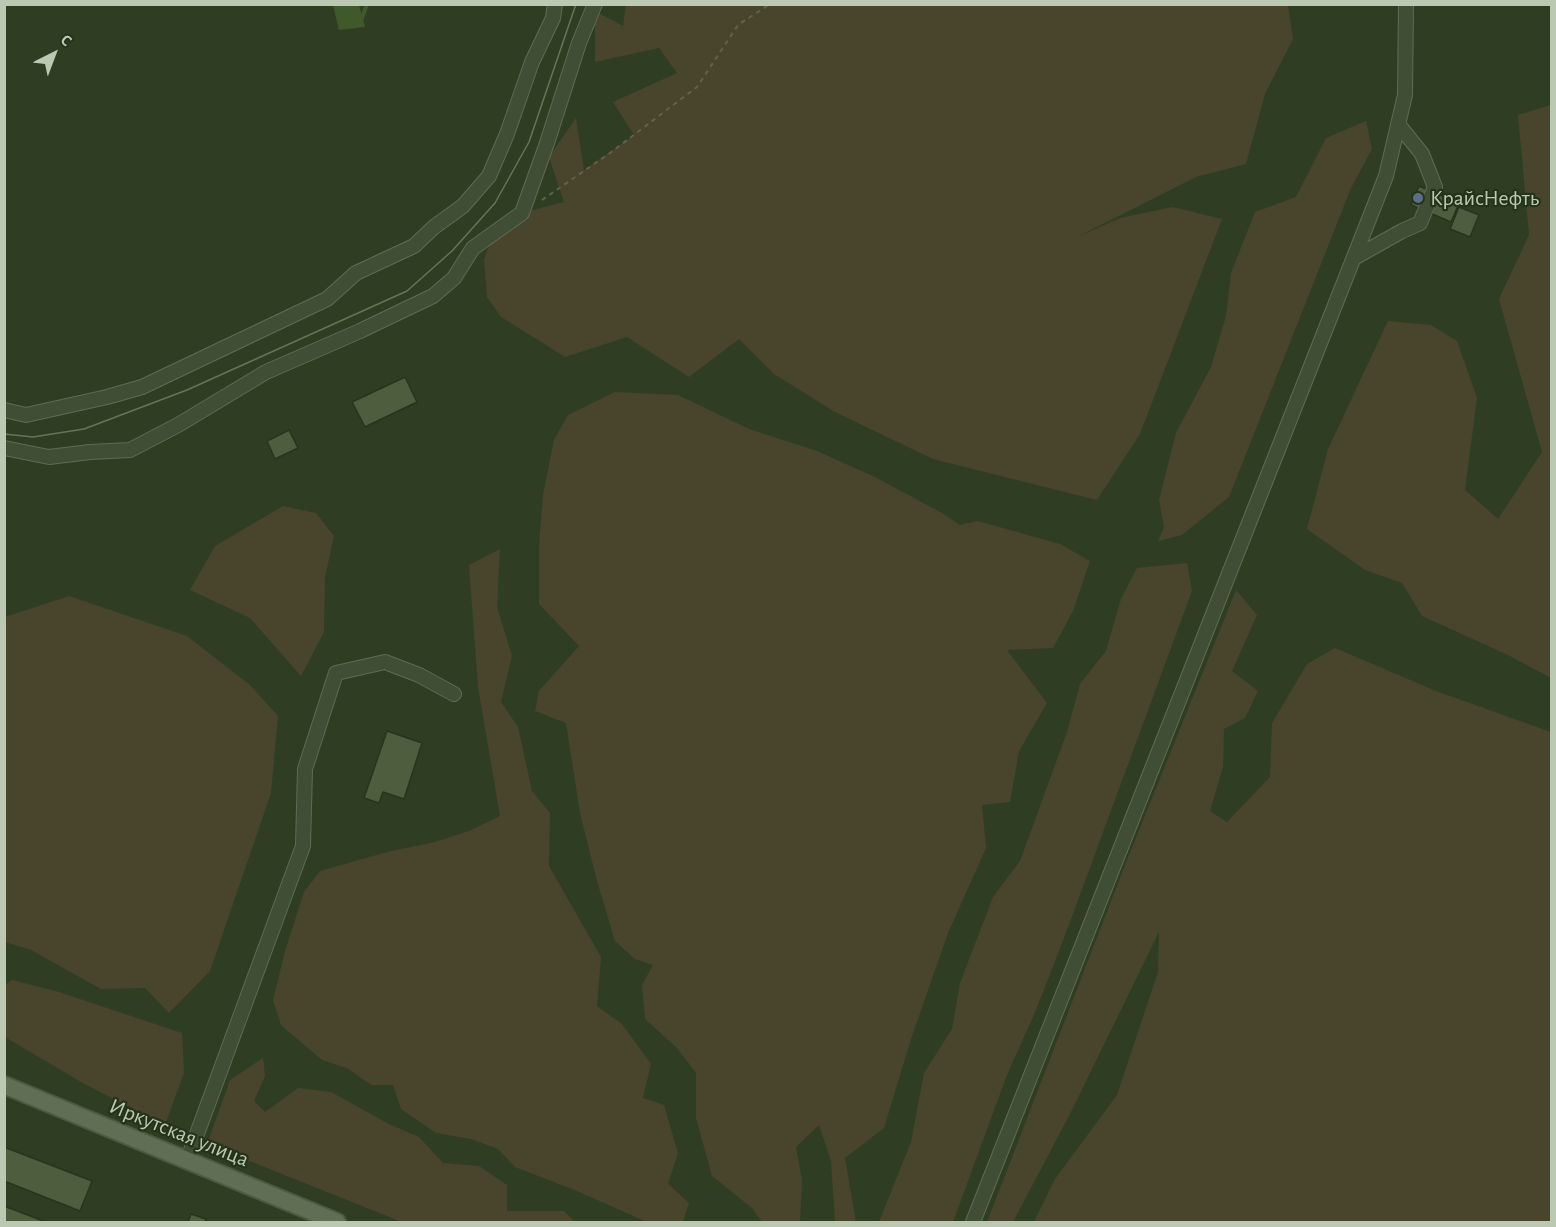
<!DOCTYPE html>
<meta charset="utf-8">
<style>
body{margin:0}
#map{position:relative;width:1556px;height:1227px;overflow:hidden;background:#2f3e22;font-family:"Alegreya Sans",sans-serif}
canvas{display:block}
.frame{position:absolute;inset:0;border:6px solid #bcc9b2;pointer-events:none}
.north{position:absolute;left:24px;top:24px;width:60px;height:60px;-webkit-text-stroke:4px #26331b;paint-order:stroke;rotate:42deg;font-size:16px;font-weight:700;line-height:24px;text-align:center;color:#bcc9b2}
.north::after{content:'';display:block;margin:auto;width:21px;height:27px;background:#bcc9b2;clip-path:polygon(50% 0,100% 100%,50% 72%,0 100%)}
</style>
<div id="map">
<canvas width="1556" height="1227"></canvas>
<div class="frame"></div>
<div class="north">С</div>
</div>
<script>
const context = document.querySelector('canvas').getContext('2d');
context.lineJoin = 'round';
function fillPath(path, color) {
  context.fillStyle = color;
  context.fill(path, 'evenodd');
}
function shape(rows) {
  const path = new Path2D();
  for (const r of rows) {
    path.moveTo(r[0], r[1]);
    for (let i = 2; i < r.length; i += 2) path.lineTo(r[i], r[i + 1]);
  }
  return path;
}
function stroke(path, color, width, dash) {
  context.strokeStyle = color;
  context.lineWidth = width;
  context.lineCap = dash ? 'butt' : 'round';
  context.setLineDash(dash || []);
  context.stroke(path);
}
function write(font, color, halo, rows, align = 'center') {
  context.font = font + ' "Alegreya Sans",sans-serif';
  context.lineWidth = 4.5;
  context.setLineDash([]);
  context.textBaseline = 'middle';
  context.strokeStyle = halo;
  context.fillStyle = color;
  for (const [text, x, y, turn = 0] of rows) {
    context.save();
    context.translate(x, y);
    context.rotate((+turn || 0) * Math.PI / 180);
    context.textAlign = isNaN(turn) ? turn : align;
    if (halo) context.strokeText(text, 0, 0);
    context.fillText(text, 0, 0);
    context.restore();
  }
}
const green = shape([
 [626,4,1288,5,1293,39,1265,94,1246,164,1196,177,1075,238,1120,218,1173,207,1222,219,1140,434,1097,500,933,459,835,412,774,374,739,339,689,377,627,337,565,357,501,317,487,297,484,260,495,226,522,213,564,202,549,157,576,118,584,170,634,135,613,102,677,73,659,48,595,62,595,11,623,26],
 [1551,105,1552,105,1551,678,1510,656,1422,616,1402,583,1365,570,1307,529,1328,449,1388,321,1431,325,1457,341,1477,398,1465,490,1498,519,1542,452,1499,299,1529,235,1518,115],
 [1366,121,1372,149,1351,188,1229,497,1182,535,1158,541,1164,527,1159,500,1176,433,1211,367,1226,316,1231,273,1255,212,1296,197,1326,138],
 [615,392,678,395,749,429,817,451,875,477,942,513,960,525,978,521,1060,544,1090,561,1073,611,1053,648,1007,650,1047,703,1019,751,1010,802,982,805,986,848,948,933,911,1039,884,1128,845,1158,856,1222,835,1222,831,1161,819,1125,796,1147,802,1180,800,1222,762,1222,752,1208,712,1176,696,1118,696,1073,677,1048,645,1019,642,985,653,965,635,959,615,941,597,881,580,813,566,723,535,711,539,691,579,646,539,604,539,545,543,495,554,440,568,415],
 [283,506,316,513,334,536,325,577,324,632,301,676,250,618,190,590,215,546],
 [500,549,497,607,512,656,501,702,518,727,532,791,550,813,549,866,601,957,597,1006,622,1024,651,1064,643,1098,664,1105,678,1153,668,1184,689,1203,683,1222,647,1222,577,1191,515,1167,498,1149,471,1139,436,1133,401,1109,393,1085,371,1085,347,1068,322,1060,281,1025,273,1000,285,951,304,892,320,871,387,852,435,842,469,831,500,816,478,687,469,565],
 [1187,563,1192,591,1064,938,1036,1010,1007,1075,953,1222,879,1222,911,1142,924,1073,952,1029,960,983,993,897,1020,861,1067,732,1080,684,1106,651,1121,599,1137,568],
 [1236,590,1257,615,1232,671,1258,691,1245,718,1224,729,1223,767,1210,811,1227,822,1270,777,1272,723,1307,664,1335,648,1436,691,1551,732,1551,1222,1034,1222,1055,1179,1117,1095,1158,972,1159,932,1070,1114,1013,1222,987,1222,1125,865],
 [69,596,187,636,250,685,278,716,271,793,210,971,169,1013,145,988,101,989,31,950,5,942,5,617],
 [12,980,59,992,182,1033,184,1073,166,1122,145,1115,81,1082,5,1037,5,985],
 [263,1058,265,1076,254,1101,265,1112,298,1088,331,1092,389,1124,419,1137,443,1163,479,1166,507,1185,507,1211,564,1211,575,1222,402,1222,207,1144,230,1080]
]);
const water = shape([
 [333,5,359,5,365,27,339,30]
]);
const stream = shape([
 [361,21,367,4]
]);
const building = shape([
 [1419,186,1459,203,1451,222,1411,205,1419,186],
 [1459,207,1479,215,1470,237,1450,229,1459,207],
 [405,377,417,402,365,427,352,402,405,377],
 [289,430,298,448,275,459,267,441,289,430],
 [387,731,422,743,404,799,383,792,379,803,364,798,387,731],
 [4,1147,92,1181,80,1211,4,1181,4,1147],
 [4,1206,46,1222,4,1222,4,1206],
 [191,1214,206,1219,205,1222,188,1222,191,1214]
]);
const path = shape([
 [542,200,610,153,697,87,738,25,770,4]
]);
const minor = shape([
 [1354,258,1402,231,1420,223,1435,187,1422,154,1398,124],
 [4,410,26,415,107,397,142,387,327,299,356,273,414,246,434,227,463,206,489,176,507,134,532,62,553,18,555,4],
 [4,448,49,457,90,452,130,450,178,425,266,372,360,331,433,296,454,278,473,248,522,213,547,143,579,43,595,4],
 [187,1161,303,846,305,769,336,673,385,662,419,675,454,694],
 [973,1222,1386,176,1405,95,1406,4]
]);
const major = shape([
 [4,1085,337,1222]
]);
const tram = shape([
 [4,434,33,437,84,429,187,390,407,291,452,251,495,203,529,142,576,4]
]);
const markers = [
 [1418,198,6,"#5c6f8a"]
];
const poiNames = [
 ["КрайсНефть",1430,198]
];
const streetNames = [
 ["Иркутская улица",179,1133,22]
];
fillPath(green, '#48452c');
fillPath(water, '#40592b');
stroke(stream, '#40592b', 4);
fillPath(building, '#4d5d3e');
stroke(building, '#28351d', 1.5);
stroke(minor, '#5f6c54', 16);
stroke(major, '#4d5a42', 20);
stroke(path, '#606249', 2, [4.5, 4.5]);
stroke(minor, '#414e36', 14);
stroke(major, '#606e54', 16);
stroke(tram, '#657558', 1.5);
for (const [x, y, r, color] of markers) {
  const dot = new Path2D();
  dot.arc(x, y, r, 0, 2 * Math.PI);
  context.fillStyle = color;
  context.fill(dot);
  stroke(dot, '#26331b', 2);
}
write('22px', '#bcc9b2', '#26331b', poiNames, 'left');
write('22px', '#bcc9b2', '#26331b', streetNames);
</script>
